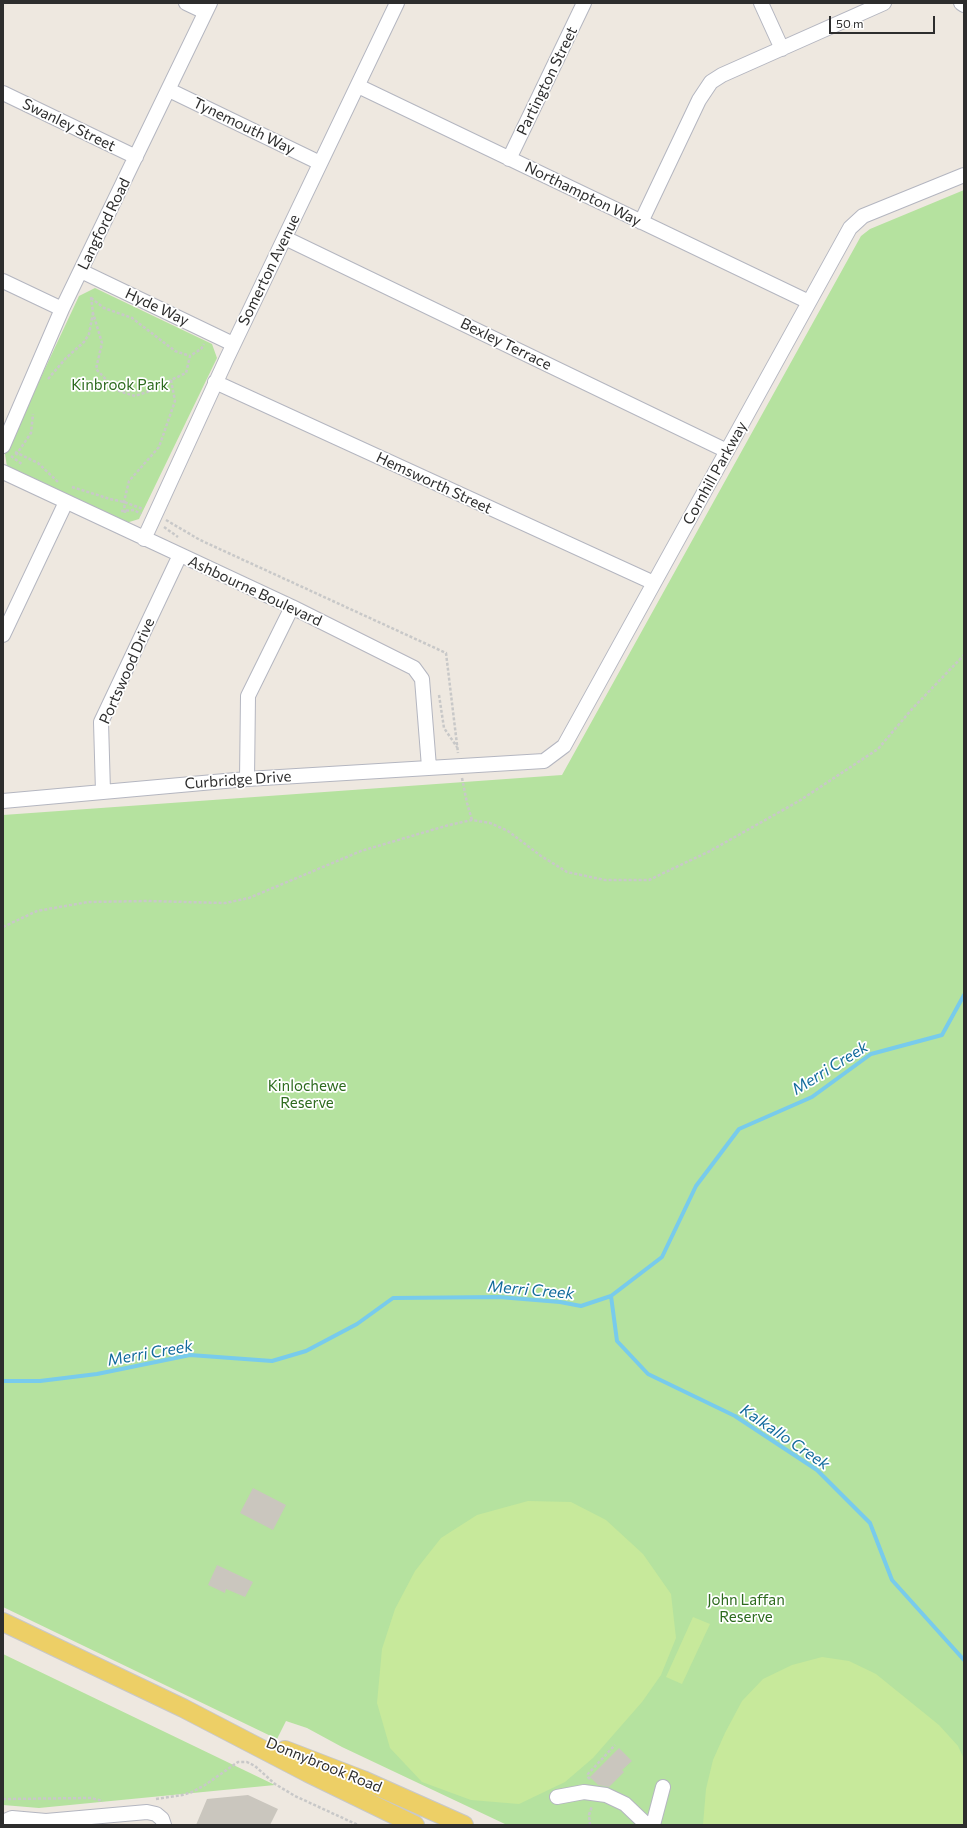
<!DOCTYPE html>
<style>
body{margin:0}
#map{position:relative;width:967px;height:1828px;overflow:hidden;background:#eee8e0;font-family:Commissioner,sans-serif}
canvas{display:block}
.frame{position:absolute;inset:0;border:4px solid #2d2d2d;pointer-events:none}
.scale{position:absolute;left:829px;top:16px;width:106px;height:18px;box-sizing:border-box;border:2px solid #2d2d2d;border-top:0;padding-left:5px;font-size:12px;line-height:14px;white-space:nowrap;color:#2d2d2d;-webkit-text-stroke:3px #fff;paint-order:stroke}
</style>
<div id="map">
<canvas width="967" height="1828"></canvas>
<div class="frame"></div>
<div class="scale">50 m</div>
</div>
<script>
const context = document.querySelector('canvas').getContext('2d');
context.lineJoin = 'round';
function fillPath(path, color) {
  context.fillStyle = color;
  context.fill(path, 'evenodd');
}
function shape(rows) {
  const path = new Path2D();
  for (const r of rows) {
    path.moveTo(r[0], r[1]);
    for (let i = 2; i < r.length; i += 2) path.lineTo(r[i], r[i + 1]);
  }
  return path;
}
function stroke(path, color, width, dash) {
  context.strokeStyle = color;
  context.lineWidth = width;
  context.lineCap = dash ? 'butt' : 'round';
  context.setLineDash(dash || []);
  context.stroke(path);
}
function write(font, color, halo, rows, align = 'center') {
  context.font = font + ' Commissioner,sans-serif';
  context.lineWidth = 3.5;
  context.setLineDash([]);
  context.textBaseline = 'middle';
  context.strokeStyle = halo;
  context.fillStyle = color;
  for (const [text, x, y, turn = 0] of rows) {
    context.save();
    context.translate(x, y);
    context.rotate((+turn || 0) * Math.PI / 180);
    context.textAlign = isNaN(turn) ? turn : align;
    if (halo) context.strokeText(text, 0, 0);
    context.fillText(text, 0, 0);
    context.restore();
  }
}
const green = shape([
 [964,190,964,1825,507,1825,342,1747,307,1728,286,1721,277,1739,3,1607,3,815,562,775,861,236,870,229],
 [95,288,212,344,217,358,139,519,126,523,7,467,5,454,79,296],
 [3,1654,275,1785,39,1808,3,1805]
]);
const pitch = shape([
 [528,1501,571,1502,606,1520,643,1554,671,1594,676,1638,661,1675,642,1702,593,1758,565,1782,519,1804,471,1800,422,1782,390,1748,377,1703,382,1649,395,1609,415,1571,441,1538,477,1515],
 [693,1617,710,1624,682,1684,666,1677],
 [822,1657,849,1661,876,1674,939,1725,958,1746,964,1759,964,1825,703,1825,706,1789,713,1760,725,1733,742,1701,763,1679,792,1665]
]);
const stream = shape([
 [611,1296,617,1341,648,1374,735,1416,817,1470,870,1523,892,1580,964,1660],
 [3,1381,40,1381,97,1374,190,1355,272,1361,306,1351,357,1324,393,1298,499,1297,560,1302,581,1306,611,1296,662,1257,696,1186,739,1129,812,1097,871,1054,942,1035,964,995]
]);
const building = shape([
 [253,1488,286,1505,273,1530,240,1513],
 [217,1565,253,1582,245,1597,226,1589,225,1593,208,1585],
 [619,1748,632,1761,622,1770,624,1772,609,1787,598,1785,590,1777],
 [248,1795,278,1809,270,1825,196,1825,207,1799]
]);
const path = shape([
 [91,297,93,313,102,343,96,369,116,390,135,396,153,390,171,380],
 [91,298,104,308,132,318,175,351,190,356],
 [48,379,66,358,84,342,89,334,93,313],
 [15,452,38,463,58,482],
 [16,455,31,433,33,414],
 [11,456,23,465],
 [72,487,110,499,124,502,143,509],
 [121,511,134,510,141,514],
 [125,513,124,502,129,481,159,447,175,401,171,380,186,373,190,356,201,349,204,344],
 [166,520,200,540,446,653,458,753],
 [164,527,178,537],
 [439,695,444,728,457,747],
 [462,778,467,803,472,820],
 [3,927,37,911,88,902,148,901,225,903,249,898,361,851,449,825,472,820,490,823,508,831,541,856,567,872,605,880,649,880,710,851,799,801,878,749,912,709,964,655],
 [590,1779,588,1777,588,1774,615,1745],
 [3,1799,91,1798,103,1801],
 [156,1799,182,1795,192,1792,205,1785,238,1762,247,1762,255,1766,275,1784,295,1796,358,1825],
 [590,1825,589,1815,592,1806]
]);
const minor = shape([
 [186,3,205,12],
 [761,3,782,49],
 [961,3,964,5],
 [358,86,809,302],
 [169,90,320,163],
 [3,93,136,157],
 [509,159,584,3],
 [641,222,699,100,711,82,722,75,884,3],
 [285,238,727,451],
 [81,271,233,344],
 [3,281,62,309],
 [215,382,654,583],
 [3,446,62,309,210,3],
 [3,472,292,607,414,668,422,679,429,767],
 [144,539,227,358,397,3],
 [3,635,66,502],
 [247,779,248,696,292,607],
 [103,792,101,722,180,555],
 [3,801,247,779,544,761,564,746,850,228,863,216,964,175],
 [557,1797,584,1792,606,1795,625,1804,647,1825],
 [3,1822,12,1818,46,1821,147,1812,156,1814,162,1819,164,1825],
 [653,1825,663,1787]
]);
const major = shape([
 [3,1622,183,1708,308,1773,415,1825],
 [285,1750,363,1780,464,1825]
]);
const streetNames = [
 ["Partington Street",547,81,-64],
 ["Swanley Street",69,125,26],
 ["Tynemouth Way",244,126,26],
 ["Northampton Way",583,194,26],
 ["Langford Road",104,224,-64],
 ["Somerton Avenue",269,270,-64],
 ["Hyde Way",157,307,25],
 ["Bexley Terrace",506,344,26],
 ["Cornhill Parkway",715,473,-61],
 ["Hemsworth Street",434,483,25],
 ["Ashbourne Boulevard",255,591,25],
 ["Portswood Drive",127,671,-66],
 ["Curbridge Drive",238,780,-4],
 ["Donnybrook Road",324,1765,22]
];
const parkNames = [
 ["Kinbrook Park",120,385],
 ["Kinlochewe",307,1086],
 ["Reserve",307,1103],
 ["John Laffan",746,1600],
 ["Reserve",746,1617]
];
const waterNames = [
 ["Merri Creek",830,1068,-32],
 ["Merri Creek",531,1290,5],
 ["Merri Creek",150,1353,-10],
 ["Kalkallo Creek",785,1437,34]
];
fillPath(green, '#b5e29f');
fillPath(pitch, '#c7e99b');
stroke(stream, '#78cbec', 4);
fillPath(building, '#cac6be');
stroke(minor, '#b4b6c0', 16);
stroke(major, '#c8c8c8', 20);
stroke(path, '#c8c8c8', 2.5, [3, 2]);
stroke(minor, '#fff', 14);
stroke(major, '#edcf66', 18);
write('15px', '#2d2d2d', '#fff', streetNames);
write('15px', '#2c6a1d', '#fff', parkNames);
write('italic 16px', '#126b9c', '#fff', waterNames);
</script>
